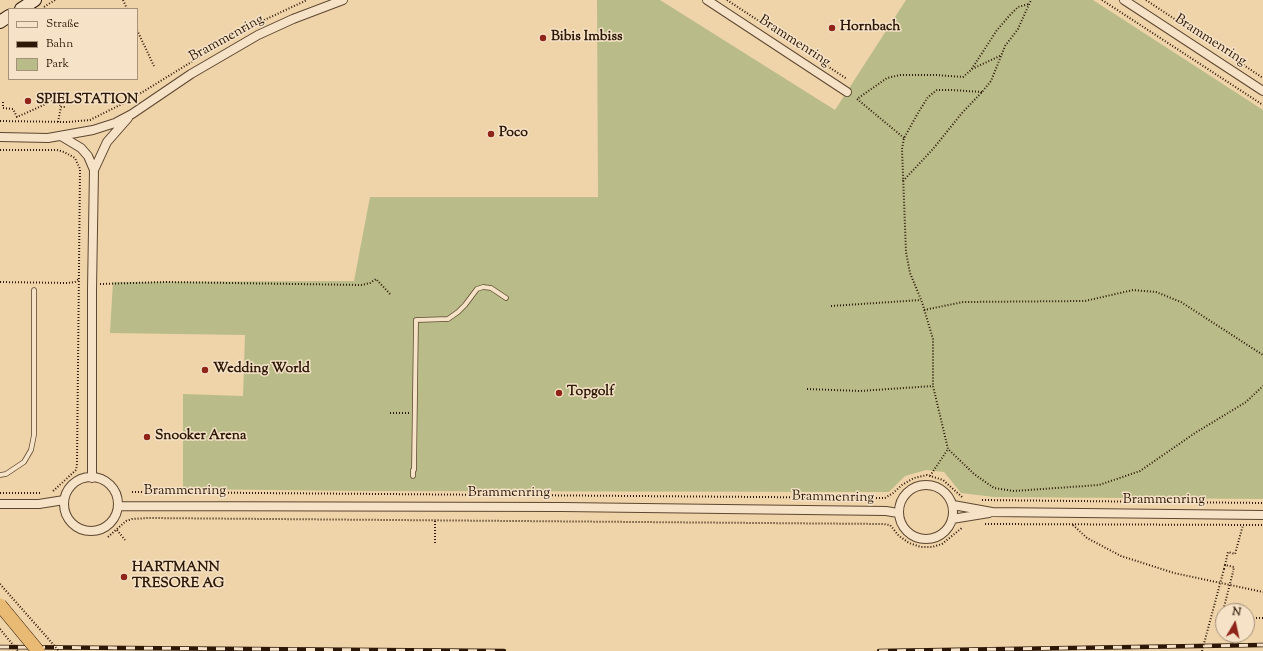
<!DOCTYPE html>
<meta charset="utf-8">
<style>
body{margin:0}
#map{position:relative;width:1263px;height:651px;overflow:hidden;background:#efd3a9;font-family:"Sorts Mill Goudy",serif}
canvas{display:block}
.legend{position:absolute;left:8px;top:8px;width:130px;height:72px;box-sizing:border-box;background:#f5e2c7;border:1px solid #a5917a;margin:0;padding:5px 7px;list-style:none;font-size:12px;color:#2d1807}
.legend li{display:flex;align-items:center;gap:8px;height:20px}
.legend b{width:20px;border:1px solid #a5917a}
.north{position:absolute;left:1215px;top:603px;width:40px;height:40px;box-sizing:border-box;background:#f5e2c7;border:1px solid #a5917a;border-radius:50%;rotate:9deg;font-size:11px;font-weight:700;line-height:16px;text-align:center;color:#2d1807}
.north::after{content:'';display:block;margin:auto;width:14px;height:18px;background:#8f2418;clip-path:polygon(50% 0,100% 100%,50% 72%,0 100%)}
</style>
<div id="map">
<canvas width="1263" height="651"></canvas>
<ul class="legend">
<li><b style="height:5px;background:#f5e2c7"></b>Straße</li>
<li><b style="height:5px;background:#2d1807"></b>Bahn</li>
<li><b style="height:11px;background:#b9bc88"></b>Park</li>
</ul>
<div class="north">N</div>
</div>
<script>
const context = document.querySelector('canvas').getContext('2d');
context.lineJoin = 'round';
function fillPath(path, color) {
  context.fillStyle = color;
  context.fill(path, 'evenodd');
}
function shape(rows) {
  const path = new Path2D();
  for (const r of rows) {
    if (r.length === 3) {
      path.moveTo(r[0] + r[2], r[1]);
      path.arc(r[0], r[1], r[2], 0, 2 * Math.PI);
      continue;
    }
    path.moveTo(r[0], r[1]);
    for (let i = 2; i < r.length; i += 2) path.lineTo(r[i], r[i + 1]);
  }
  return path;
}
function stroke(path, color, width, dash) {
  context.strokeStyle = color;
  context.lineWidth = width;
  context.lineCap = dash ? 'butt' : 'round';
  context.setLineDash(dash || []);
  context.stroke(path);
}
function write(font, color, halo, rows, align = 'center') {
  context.font = font + ' "Sorts Mill Goudy",serif';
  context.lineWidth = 3;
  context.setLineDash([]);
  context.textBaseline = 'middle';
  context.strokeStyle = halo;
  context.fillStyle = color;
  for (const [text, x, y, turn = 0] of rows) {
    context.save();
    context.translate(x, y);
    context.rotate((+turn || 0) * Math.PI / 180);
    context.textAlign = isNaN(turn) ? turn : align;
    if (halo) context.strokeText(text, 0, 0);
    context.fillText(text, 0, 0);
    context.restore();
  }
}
const green = shape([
 [597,0,660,0,835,110,906,0,1093,0,1263,110,1263,499,994,497,961,493,944,472,926,470,905,476,889,492,881,492,359,491,183,489,183,394,243,396,245,335,110,333,113,282,354,281,370,197,598,197]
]);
const path = shape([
 [123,0,127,9],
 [727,0,847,79],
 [1102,0,1263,105],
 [1146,0,1263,78],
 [44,7,55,0],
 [137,30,154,66],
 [972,69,1002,55],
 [982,92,952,90,937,90,928,97,918,113,904,138,902,149,906,252,910,273,922,302,933,339,933,386,948,449,974,474,994,488,1014,491,1099,485,1140,471,1195,433,1246,402,1263,386],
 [3,102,3,108,13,109,17,117,57,99,61,107],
 [0,121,68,122,90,120,128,101,245,29,307,0],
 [58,122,61,107,66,107],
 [904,138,857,99,887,78,900,75,936,75,963,77,971,70,997,30,1010,15,1018,7,1029,4],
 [0,150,57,150,64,152,75,158,80,169,77,464,76,470,52,492],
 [903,181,933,149,962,113,982,92,991,81,1005,46,1018,29,1031,0],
 [0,282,68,283,75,282,79,279],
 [100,284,166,282,362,285,370,283,376,279,391,295],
 [831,306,921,300],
 [924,310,963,302,1085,301,1133,290,1156,292,1181,302,1263,355],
 [807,389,860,391,933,386],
 [390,413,409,413],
 [930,476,948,449],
 [132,492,885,498,893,493,902,485,914,478,927,475,943,480,962,497],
 [0,493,42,493],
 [982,500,1263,503],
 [985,524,1263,525],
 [1073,525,1087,538,1121,556,1174,573,1263,592],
 [117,530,125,540],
 [108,537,126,521,132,519,148,518,883,524,890,525,899,536,909,543,921,547,932,547,942,544,963,527],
 [435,543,435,521],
 [1225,565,1228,552,1235,554,1243,525],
 [1224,569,1225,565,1234,567,1233,572],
 [1247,618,1263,618]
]);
const service = shape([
 [0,475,6,474,24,462,31,450,34,435,34,290],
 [413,476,413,470,414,470,416,320,448,319,458,312,465,305,477,289,483,287,491,288,506,298]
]);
const minor = shape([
 [707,0,847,92],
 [1124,0,1263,91],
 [61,136,81,148,88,156,94,170,92,289,92,478],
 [0,137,48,138,93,130,115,123,132,114,191,74,258,35,293,19,343,0],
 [94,170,107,142,128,118],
 [91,504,27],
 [926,512,27],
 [0,504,39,504,64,500],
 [953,505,992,512,1263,515],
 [119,506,562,507,886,511,898,513],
 [952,519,989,513]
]);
const secondary = shape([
 [21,9,35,0],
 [0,22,9,16]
]);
const rail = shape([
 [0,647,504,651],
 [879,651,1263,645]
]);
const pathBridge = shape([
 [0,584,59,651],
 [1223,619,1221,619,1233,572],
 [0,629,18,651],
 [1202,651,1224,569]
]);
const primaryBridge = shape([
 [0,605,38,651]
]);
const markers = [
 [832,28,4,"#8f2418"],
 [543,38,4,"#8f2418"],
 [28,101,4,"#8f2418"],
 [491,134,4,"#8f2418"],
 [205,370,4,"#8f2418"],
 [559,393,4,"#8f2418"],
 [147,437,4,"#8f2418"],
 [124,577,4,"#8f2418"]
];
const poiNames = [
 ["Hornbach",840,28],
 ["Bibis Imbiss",551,38],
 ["SPIELSTATION",36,101],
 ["Poco",499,134],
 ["Wedding World",213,370],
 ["Topgolf",567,393],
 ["Snooker Arena",155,437],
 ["HARTMANN",132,569],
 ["TRESORE AG",132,585]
];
const streetNames = [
 ["Brammenring",227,39,-29],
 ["Brammenring",1210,41,33],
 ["Brammenring",794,42,33],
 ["Brammenring",185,492],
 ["Brammenring",509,494],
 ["Brammenring",833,498,1],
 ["Brammenring",1164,501]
];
fillPath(green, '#b9bc88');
stroke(service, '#5e4730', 5.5);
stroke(minor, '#5e4730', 10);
stroke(secondary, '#2d1807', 14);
stroke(path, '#2d1807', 2, [1, 2]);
stroke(service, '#f5e2c7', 4);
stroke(minor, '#f5e2c7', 8);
stroke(secondary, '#f5e2c7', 12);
stroke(rail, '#2d1807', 4.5);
stroke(rail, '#f5e2c7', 3, [9]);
stroke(primaryBridge, '#2d1807', 14, []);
stroke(pathBridge, '#2d1807', 2, [1, 2]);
stroke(primaryBridge, '#e8ba74', 13);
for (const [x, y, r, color] of markers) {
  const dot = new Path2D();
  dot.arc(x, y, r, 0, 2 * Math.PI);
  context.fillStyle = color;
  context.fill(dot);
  stroke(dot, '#f5e2c7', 1.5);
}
write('bold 14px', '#2d1807', '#f5e2c7', poiNames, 'left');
write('14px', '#2d1807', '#f5e2c7', streetNames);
</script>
